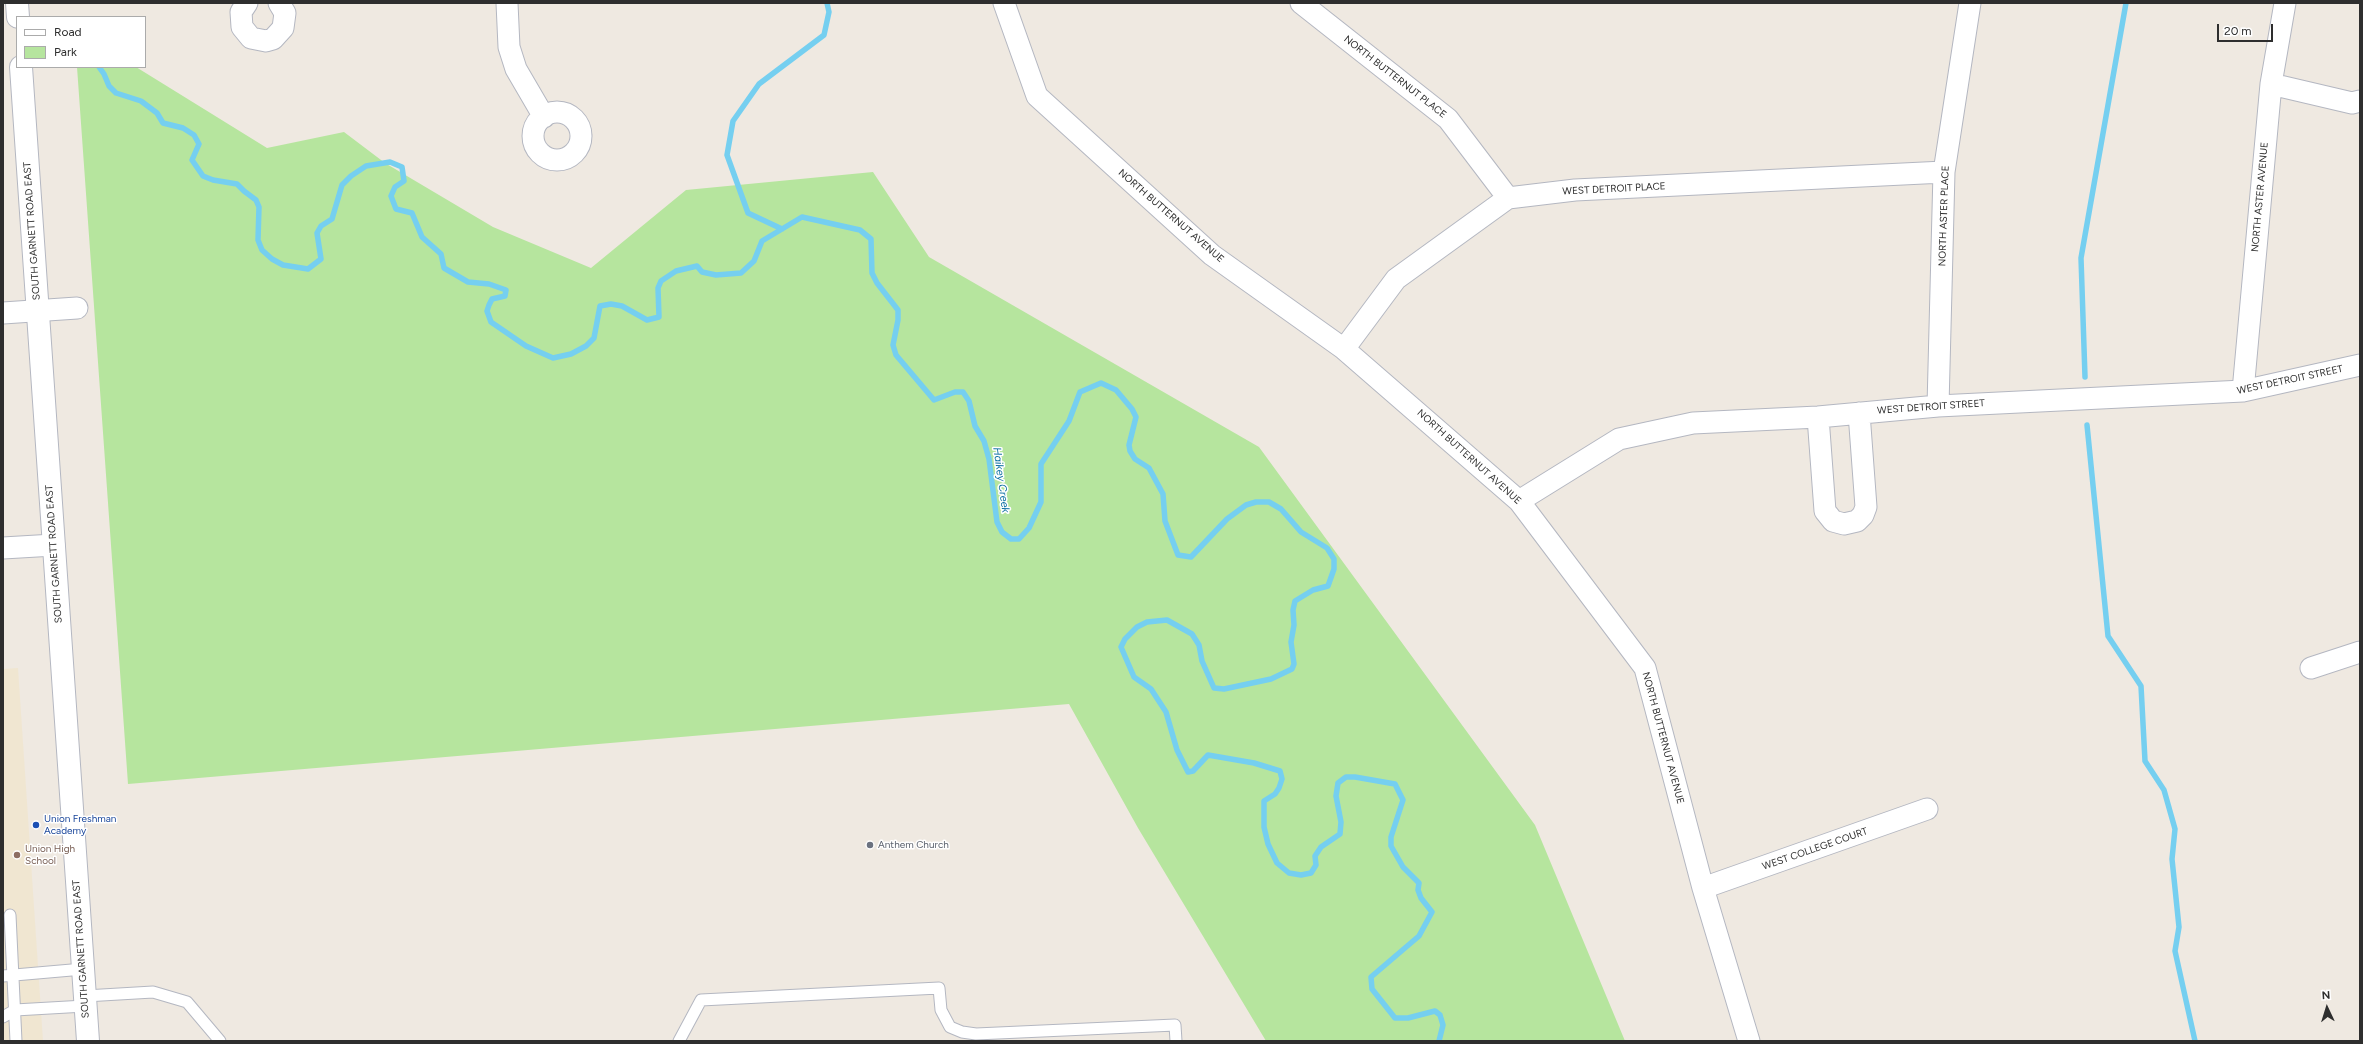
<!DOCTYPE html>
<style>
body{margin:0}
#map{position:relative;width:2363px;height:1044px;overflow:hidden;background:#efe9e1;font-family:Figtree,sans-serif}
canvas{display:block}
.frame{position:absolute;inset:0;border:4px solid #2e2e2e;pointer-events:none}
.legend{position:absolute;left:16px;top:16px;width:130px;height:52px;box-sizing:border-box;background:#fff;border:1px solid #ababab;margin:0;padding:5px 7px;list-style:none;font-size:12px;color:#2e2e2e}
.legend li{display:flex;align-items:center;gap:8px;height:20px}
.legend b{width:20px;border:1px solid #ababab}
.north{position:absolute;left:2307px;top:988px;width:40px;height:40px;-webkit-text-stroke:3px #fff;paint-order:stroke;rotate:356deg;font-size:11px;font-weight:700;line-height:16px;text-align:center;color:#2e2e2e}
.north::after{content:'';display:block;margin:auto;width:14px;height:18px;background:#2e2e2e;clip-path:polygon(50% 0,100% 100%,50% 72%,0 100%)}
.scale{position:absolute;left:2217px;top:24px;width:56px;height:18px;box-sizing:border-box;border:2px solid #2e2e2e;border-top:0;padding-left:5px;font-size:12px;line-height:14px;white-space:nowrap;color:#2e2e2e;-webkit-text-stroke:3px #fff;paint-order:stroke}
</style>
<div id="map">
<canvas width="2363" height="1044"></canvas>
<div class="frame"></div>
<ul class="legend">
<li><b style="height:5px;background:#fff"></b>Road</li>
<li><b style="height:11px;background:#b6e59e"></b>Park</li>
</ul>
<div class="north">N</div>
<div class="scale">20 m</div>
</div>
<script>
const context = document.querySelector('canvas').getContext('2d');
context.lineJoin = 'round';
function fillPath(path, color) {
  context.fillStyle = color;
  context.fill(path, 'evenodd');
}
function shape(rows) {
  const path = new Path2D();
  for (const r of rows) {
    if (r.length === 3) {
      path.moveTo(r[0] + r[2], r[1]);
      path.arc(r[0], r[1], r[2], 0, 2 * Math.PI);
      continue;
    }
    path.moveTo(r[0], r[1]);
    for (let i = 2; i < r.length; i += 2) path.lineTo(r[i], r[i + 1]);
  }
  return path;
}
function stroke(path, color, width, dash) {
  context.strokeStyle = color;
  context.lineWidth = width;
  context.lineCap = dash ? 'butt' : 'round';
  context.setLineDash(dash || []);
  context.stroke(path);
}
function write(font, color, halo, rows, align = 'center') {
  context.font = font + ' Figtree,sans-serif';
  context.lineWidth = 3;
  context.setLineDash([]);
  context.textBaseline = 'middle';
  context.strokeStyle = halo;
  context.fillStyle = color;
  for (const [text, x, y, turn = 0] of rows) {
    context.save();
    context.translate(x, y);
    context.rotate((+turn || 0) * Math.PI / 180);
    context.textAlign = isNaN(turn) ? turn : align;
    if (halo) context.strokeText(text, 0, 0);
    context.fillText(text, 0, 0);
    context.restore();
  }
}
const education = shape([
 [18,668,43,1041,3,1041,3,669]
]);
const green = shape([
 [77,67,136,67,267,148,344,132,385,163,493,227,591,268,686,190,873,172,929,257,1259,447,1535,825,1625,1041,1266,1041,1138,828,1069,704,128,784]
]);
const stream = shape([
 [99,67,104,74,109,86,116,93,141,101,157,113,163,123,183,128,194,135,199,144,192,160,203,176,213,180,237,184,244,191,256,200,259,207,258,240,262,250,272,259,283,265,308,269,321,259,317,233,321,226,332,219,342,185,351,176,366,166,390,162,402,167,404,181,395,187,391,196,396,209,412,213,422,237,441,254,444,268,468,282,489,284,506,290,505,296,492,299,489,305,487,311,491,322,526,346,553,358,571,354,586,346,594,338,600,306,611,304,622,306,647,320,659,317,658,288,661,281,676,271,697,266,702,272,716,275,741,273,754,261,762,241,802,217,860,230,871,239,872,273,877,283,898,310,898,320,893,345,896,355,934,400,955,392,963,392,969,401,975,426,984,441,989,459,997,522,1002,532,1011,539,1019,539,1029,528,1041,502,1041,464,1069,421,1080,392,1101,383,1116,390,1132,409,1136,417,1129,445,1130,451,1135,459,1149,468,1163,494,1165,521,1178,555,1191,557,1227,519,1246,505,1256,502,1269,502,1281,509,1301,532,1327,548,1334,559,1334,569,1328,586,1313,590,1295,601,1293,610,1294,625,1291,642,1294,664,1292,669,1271,679,1224,689,1214,688,1202,661,1199,645,1192,634,1167,620,1147,622,1137,627,1125,639,1121,647,1134,677,1151,689,1166,712,1177,750,1188,772,1193,771,1208,755,1254,763,1280,771,1282,779,1279,788,1275,794,1264,801,1264,827,1268,844,1277,863,1289,873,1301,875,1311,873,1316,865,1315,856,1321,847,1340,834,1341,822,1336,796,1338,783,1346,777,1355,777,1395,784,1403,800,1391,837,1391,846,1403,867,1419,883,1418,890,1421,898,1432,912,1419,936,1371,977,1372,989,1395,1018,1408,1018,1435,1011,1440,1015,1443,1025,1439,1041],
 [782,229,748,213,727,155,733,121,759,84,824,35,829,12,827,3],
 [2085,377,2081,258,2126,3],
 [2087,425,2108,636,2141,686,2145,761,2164,790,2175,829,2172,859,2179,927,2175,951,2195,1041]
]);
const lane = shape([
 [10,915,16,1041],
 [3,976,83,969],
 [85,996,153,992,187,1002,220,1041],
 [3,1017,15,1010,85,1006],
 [679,1041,701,1000,939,988,941,1010,950,1027,962,1032,976,1034,1175,1025,1176,1041]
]);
const street = shape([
 [247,3,241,12,242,27,251,38,266,41,273,39,283,28,285,13,279,3],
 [507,3,509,47,516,69,544,117],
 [1004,3,1037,96,1212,255,1344,349,1519,501,1645,668,1703,888,1749,1041],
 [1301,3,1448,119,1508,198],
 [2271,84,2352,103,2360,101],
 [557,136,24],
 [3,313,77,308],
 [1344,349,1396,279,1508,198,1575,190,1944,172],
 [2243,391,2271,84,2285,3],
 [1938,406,1944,172,1970,3],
 [1818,417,1825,511,1833,521,1844,524,1857,521,1863,515,1866,507,1859,413],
 [1519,501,1619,439,1693,423,1818,417,1938,406,2243,391,2360,365],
 [3,548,54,545],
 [2311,668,2360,652],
 [1703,888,1927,809]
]);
const secondary = shape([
 [17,3,18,17],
 [21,67,88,1041]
]);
const markers = [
 [36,825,4,"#1a4fb4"],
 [870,845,4,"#6b7280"],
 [17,855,4,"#8d6e63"]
];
const streetNames = [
 ["NORTH BUTTERNUT PLACE",1395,77,38],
 ["WEST DETROIT PLACE",1614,189,-3],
 ["NORTH ASTER AVENUE",2260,197,-85],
 ["NORTH BUTTERNUT AVENUE",1171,216,41],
 ["NORTH ASTER PLACE",1944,216,-88],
 ["SOUTH GARNETT ROAD EAST",32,231,-94],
 ["WEST DETROIT STREET",2290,380,-12],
 ["WEST DETROIT STREET",1931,407,-4],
 ["NORTH BUTTERNUT AVENUE",1469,457,42],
 ["SOUTH GARNETT ROAD EAST",54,554,-94],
 ["NORTH BUTTERNUT AVENUE",1663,738,75],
 ["WEST COLLEGE COURT",1815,849,-19],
 ["SOUTH GARNETT ROAD EAST",81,949,-94]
];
const transitNames = [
 ["Union Freshman",44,819],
 ["Academy",44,831]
];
const worshipNames = [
 ["Anthem Church",878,845]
];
const educationNames = [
 ["Union High",25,849],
 ["School",25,861]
];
const waterNames = [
 ["Haikey Creek",1001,480,82]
];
fillPath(education, '#f0e6d1');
fillPath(green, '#b6e59e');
stroke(stream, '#75cff0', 5.5);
stroke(lane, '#b4b7c1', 13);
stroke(street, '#b4b7c1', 23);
stroke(secondary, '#b4b7c1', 24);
stroke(lane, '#fff', 11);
stroke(street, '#fff', 21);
stroke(secondary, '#fff', 22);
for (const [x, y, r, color] of markers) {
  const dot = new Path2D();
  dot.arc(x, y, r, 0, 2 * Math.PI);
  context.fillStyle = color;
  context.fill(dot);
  stroke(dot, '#fff', 1.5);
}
write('10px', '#2e2e2e', '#fff', streetNames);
write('10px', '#164399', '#fff', transitNames, 'left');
write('10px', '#5b616d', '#fff', worshipNames, 'left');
write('10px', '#785e54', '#fff', educationNames, 'left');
write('italic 11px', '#0d6fa3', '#fff', waterNames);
</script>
